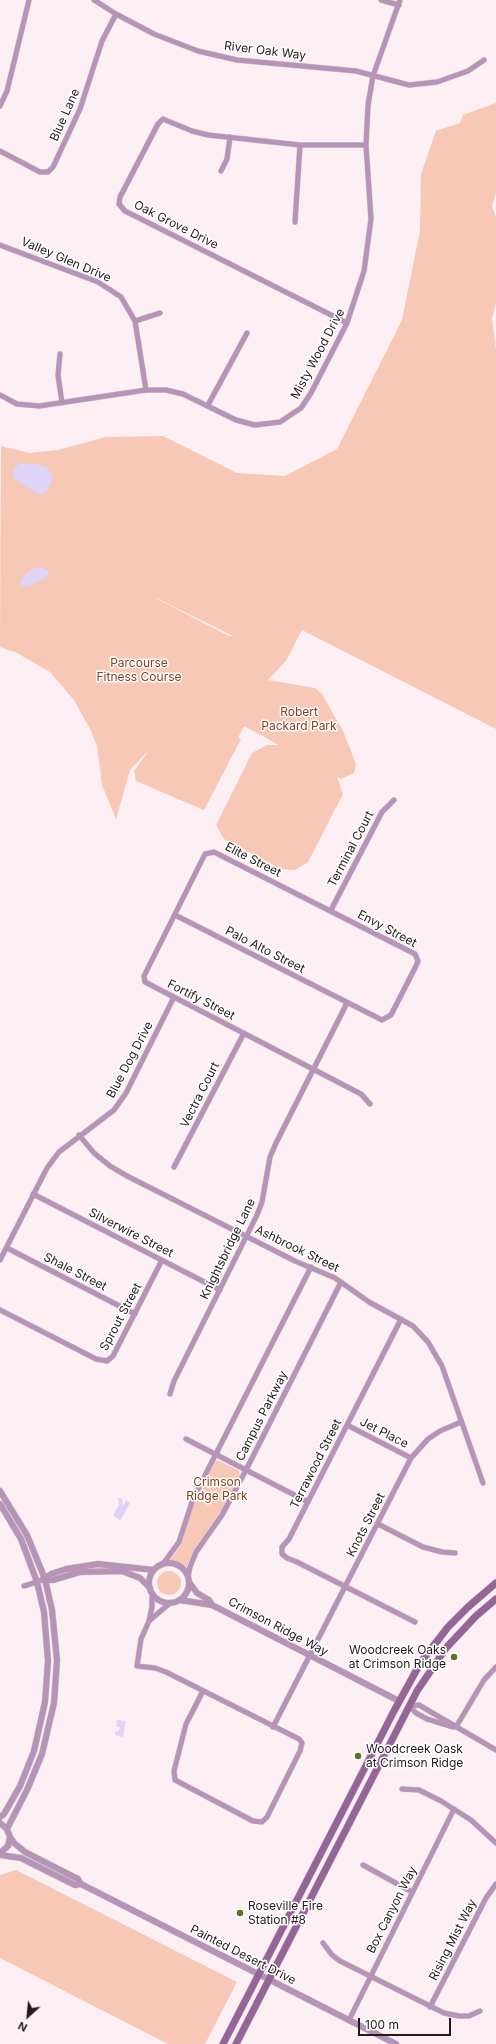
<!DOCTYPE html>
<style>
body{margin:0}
#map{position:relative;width:496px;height:2044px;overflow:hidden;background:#fcf0f4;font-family:Inter,sans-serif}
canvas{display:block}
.north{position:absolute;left:8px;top:1996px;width:40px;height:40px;-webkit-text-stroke:3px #fff;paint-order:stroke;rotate:207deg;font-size:11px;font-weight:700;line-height:16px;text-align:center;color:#23191d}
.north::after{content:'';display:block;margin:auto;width:14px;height:18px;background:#23191d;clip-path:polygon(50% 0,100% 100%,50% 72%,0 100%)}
.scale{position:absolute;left:358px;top:2018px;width:93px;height:18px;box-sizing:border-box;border:2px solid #23191d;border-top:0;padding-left:5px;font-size:12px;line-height:14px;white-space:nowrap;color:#23191d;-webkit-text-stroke:3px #fff;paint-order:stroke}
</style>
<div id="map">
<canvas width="496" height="2044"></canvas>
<div class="north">N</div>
<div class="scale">100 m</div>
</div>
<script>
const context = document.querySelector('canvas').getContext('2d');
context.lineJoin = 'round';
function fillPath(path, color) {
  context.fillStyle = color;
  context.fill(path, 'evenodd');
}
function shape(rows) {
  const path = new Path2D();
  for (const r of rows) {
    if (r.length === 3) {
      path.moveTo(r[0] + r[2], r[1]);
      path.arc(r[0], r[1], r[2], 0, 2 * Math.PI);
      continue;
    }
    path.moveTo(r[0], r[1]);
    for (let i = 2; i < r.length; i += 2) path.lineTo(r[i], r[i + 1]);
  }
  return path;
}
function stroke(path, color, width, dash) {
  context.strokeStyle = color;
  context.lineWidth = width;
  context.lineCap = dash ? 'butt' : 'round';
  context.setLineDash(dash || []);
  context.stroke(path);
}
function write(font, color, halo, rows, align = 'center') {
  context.font = font + ' Inter,sans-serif';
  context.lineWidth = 3;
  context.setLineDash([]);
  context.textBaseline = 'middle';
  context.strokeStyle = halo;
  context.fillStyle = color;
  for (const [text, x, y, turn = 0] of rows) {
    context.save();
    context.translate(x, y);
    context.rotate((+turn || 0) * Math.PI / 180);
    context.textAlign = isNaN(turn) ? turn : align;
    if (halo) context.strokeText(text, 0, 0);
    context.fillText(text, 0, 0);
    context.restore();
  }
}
const green = shape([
 [496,103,496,193,492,206,496,217,496,304,492,318,496,350,496,729,302,630,286,661,268,680,315,688,322,694,343,731,356,764,354,773,341,779,337,777,343,794,308,862,295,870,281,869,224,839,216,825,252,753,267,745,279,745,244,726,238,738,241,739,204,810,136,781,134,771,149,750,130,770,116,819,102,785,97,746,91,731,74,700,50,672,17,653,0,647,1,446,30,453,58,450,106,437,163,436,237,473,285,476,337,449,402,320,420,231,421,174,436,131,460,123,463,115],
 [155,598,156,598,233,636,229,636],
 [216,1461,219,1461,238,1470,240,1475,222,1510,198,1544,186,1567,170,1560,181,1545,194,1502],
 [169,1583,12],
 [16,1870,237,1982,205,2044,168,2044,0,1958,0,1875]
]);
const water = shape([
 [20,463,42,465,47,467,52,476,52,481,46,492,42,495,38,494,14,479,13,470],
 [40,567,50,571,46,578,26,587,19,584,22,578,32,569],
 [118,1497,122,1499,123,1506,126,1500,130,1503,120,1521,113,1515,119,1505],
 [117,1720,126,1721,123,1737,115,1735,116,1731,119,1731,120,1727,116,1726]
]);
const minor = shape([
 [94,0,116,14,154,34,198,51,237,60,356,71,409,85,437,82,468,71,484,60],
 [381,0,399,5],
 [0,106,7,91,29,0],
 [0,151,40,172,48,172,53,167,80,109,102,41,116,14],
 [221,171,227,159,230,137],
 [295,222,300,145],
 [0,245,98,282,121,297,135,321,146,390],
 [135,321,160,313],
 [347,323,125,211,119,204,120,197,158,124,163,119,192,131,208,135,300,145,366,145],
 [60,354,58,375,62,403],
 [0,395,17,404,39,406,146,390,166,390,183,394,236,420,255,425,280,422,301,408,311,393,347,323,364,271,371,219,366,145,368,105,373,76,400,0],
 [208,405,247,333],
 [331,910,382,812,394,800],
 [175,915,382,1020,391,1015,416,966,418,961,415,954,214,852,205,854,144,976,145,982,361,1094,370,1104],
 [79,1135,94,1153,110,1166,127,1176,295,1261,335,1278,369,1302,413,1326,428,1342,442,1366,483,1483],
 [174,1167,244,1033],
 [33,1194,220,1290],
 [7,1248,135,1314],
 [0,1260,47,1168,59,1152,114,1110,126,1093,174,997],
 [0,1310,96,1359,107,1361,113,1356,162,1260],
 [401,1319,289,1539,282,1547,282,1554,287,1558,297,1562,415,1622],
 [170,1394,174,1381,257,1215,262,1202,270,1157,276,1143,347,1003],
 [347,1425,411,1458],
 [186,1439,308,1502],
 [378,1524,423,1547,442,1552,455,1553],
 [163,1564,179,1542,193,1499,311,1267],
 [188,1577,190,1567,196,1552,222,1515,246,1470,341,1282],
 [24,1586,37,1582],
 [152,1594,152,1607,149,1621,141,1639,137,1666,155,1668,166,1672,299,1739,302,1743,300,1751,267,1817,262,1822,253,1821,175,1780,174,1771,186,1724,203,1691],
 [149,1621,170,1603],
 [409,1706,419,1705,496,1750],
 [409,1706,416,1713,427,1719,453,1727],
 [273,1727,411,1458,428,1439,440,1431,461,1422],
 [456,1727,484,1680,496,1667],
 [402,1789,419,1790,441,1801,471,1820,496,1843],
 [363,1865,412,1892],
 [323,1943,332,1955,340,1961,444,2013,459,2016,469,2016,480,2011],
 [430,2007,486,1898,496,1884],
 [349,2020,454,1809]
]);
const tertiary = shape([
 [0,1491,27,1535,45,1579,52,1610,57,1660,54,1703,42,1754,27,1790,7,1829],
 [0,1504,21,1539,37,1582,44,1612,48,1661,45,1702,34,1751,20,1786,4,1814,0,1817],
 [169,1583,20],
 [45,1579,51,1574,66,1569,98,1564,154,1570],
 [42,1580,53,1580,80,1572,122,1571,140,1578,150,1588],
 [189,1582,197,1593,209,1600,212,1605,399,1701],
 [180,1600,212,1605],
 [0,1823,7,1829,10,1837,8,1846,0,1853],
 [10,1837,14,1843,25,1852,78,1879,81,1884],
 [0,1855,21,1858,75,1885,81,1884,396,2044]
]);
const secondary = shape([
 [223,2044,394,1711,421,1662,448,1627,468,1607,496,1583],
 [236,2044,417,1691,446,1648,476,1616,496,1599]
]);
const markers = [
 [454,1657,4,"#5c7323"],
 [358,1756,4,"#5c7323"],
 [240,1913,4,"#5c7323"]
];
const streetNames = [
 ["River Oak Way",265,51,7],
 ["Blue Lane",65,115,-66],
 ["Oak Grove Drive",176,225,27],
 ["Valley Glen Drive",66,260,23],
 ["Misty Wood Drive",318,354,-62],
 ["Terminal Court",351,849,-62],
 ["Elite Street",253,860,27],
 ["Envy Street",387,929,28],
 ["Palo Alto Street",265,950,27],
 ["Fortify Street",201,1000,27],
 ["Blue Dog Drive",130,1060,-62],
 ["Vectra Court",200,1095,-63],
 ["Silverwire Street",131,1233,27],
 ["Knightsbridge Lane",228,1249,-64],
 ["Ashbrook Street",297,1249,26],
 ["Shale Street",75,1272,27],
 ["Sprout Street",121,1317,-62],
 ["Campus Parkway",262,1416,-63],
 ["Jet Place",384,1433,27],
 ["Terrawood Street",316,1464,-63],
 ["Knots Street",366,1525,-63],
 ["Crimson Ridge Way",278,1627,28],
 ["Box Canyon Way",392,1910,-63],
 ["Rising Mist Way",453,1940,-63],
 ["Painted Desert Drive",243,1955,27]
];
const parkNames = [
 ["Parcourse",139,663],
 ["Fitness Course",139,677],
 ["Robert",299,712],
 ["Packard Park",299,726],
 ["Crimson",217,1482],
 ["Ridge Park",217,1496]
];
const poiNames = [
 ["Woodcreek Oaks",446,1650,"right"],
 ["at Crimson Ridge",446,1664,"right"],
 ["Woodcreek Oask",366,1749],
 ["at Crimson Ridge",366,1763],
 ["Roseville Fire",248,1906],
 ["Station #8",248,1920]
];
fillPath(green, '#f6c8b5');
fillPath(water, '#dfd4f7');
stroke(minor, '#d9ced2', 6);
stroke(tertiary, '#d9ced2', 7);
stroke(secondary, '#d9ced2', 8);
stroke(minor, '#b694b7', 5);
stroke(tertiary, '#b694b7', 6);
stroke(secondary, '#966598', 7);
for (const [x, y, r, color] of markers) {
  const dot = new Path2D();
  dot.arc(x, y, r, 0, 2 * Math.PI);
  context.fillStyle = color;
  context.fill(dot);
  stroke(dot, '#fff', 1.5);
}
write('12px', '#23191d', '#fff', streetNames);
write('12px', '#873f1a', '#fff', parkNames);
write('12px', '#23191d', '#fff', poiNames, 'left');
</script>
